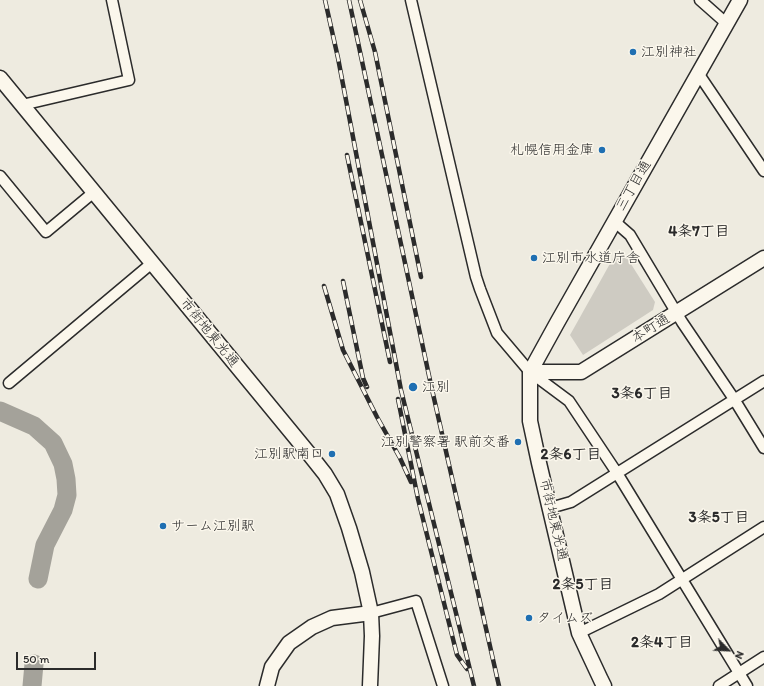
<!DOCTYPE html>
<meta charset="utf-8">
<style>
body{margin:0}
#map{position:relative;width:764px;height:686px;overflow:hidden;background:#eeebe0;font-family:Itim,sans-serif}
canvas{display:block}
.north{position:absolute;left:708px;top:630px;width:40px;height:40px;-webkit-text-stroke:3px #fbf7ec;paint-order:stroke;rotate:114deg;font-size:11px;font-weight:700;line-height:16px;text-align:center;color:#2b2b2b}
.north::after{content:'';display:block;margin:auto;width:14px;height:18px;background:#2b2b2b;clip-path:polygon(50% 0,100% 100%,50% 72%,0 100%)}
.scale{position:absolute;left:16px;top:652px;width:80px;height:18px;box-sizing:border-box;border:2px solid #2b2b2b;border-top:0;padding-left:5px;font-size:12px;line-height:14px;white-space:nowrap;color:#2b2b2b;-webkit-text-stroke:3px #fbf7ec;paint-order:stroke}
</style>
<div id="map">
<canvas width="764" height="686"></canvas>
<div class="north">N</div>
<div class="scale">50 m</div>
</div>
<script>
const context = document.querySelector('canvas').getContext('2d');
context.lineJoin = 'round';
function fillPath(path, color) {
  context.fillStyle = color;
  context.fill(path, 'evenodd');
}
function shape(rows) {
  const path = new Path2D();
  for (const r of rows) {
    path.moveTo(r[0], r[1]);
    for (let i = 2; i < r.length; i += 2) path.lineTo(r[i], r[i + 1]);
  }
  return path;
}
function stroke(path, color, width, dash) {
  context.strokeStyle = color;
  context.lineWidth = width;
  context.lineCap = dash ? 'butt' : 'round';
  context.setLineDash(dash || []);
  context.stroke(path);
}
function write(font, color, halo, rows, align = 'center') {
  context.font = font + ' Itim,"Klee One",sans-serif';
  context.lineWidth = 3;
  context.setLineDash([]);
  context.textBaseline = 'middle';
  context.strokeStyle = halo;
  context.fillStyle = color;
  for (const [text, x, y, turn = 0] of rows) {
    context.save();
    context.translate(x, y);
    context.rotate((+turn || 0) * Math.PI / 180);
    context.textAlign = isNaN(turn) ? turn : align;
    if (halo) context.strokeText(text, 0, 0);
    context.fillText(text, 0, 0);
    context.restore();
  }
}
const green = shape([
 [616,253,624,253,655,302,653,310,583,355,570,335]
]);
const river = shape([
 [0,411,34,426,53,443,63,464,66,479,67,495,63,510,45,545,38,579],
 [32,686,34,664]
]);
const street = shape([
 [411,0,476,277,480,289,497,333,530,372,569,401,617,473,747,686],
 [700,0,726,23],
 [698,73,764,171],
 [22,105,129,80,112,0],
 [0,176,46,232,94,192],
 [614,221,630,235,682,322,734,399,764,448],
 [9,383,152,263],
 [550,508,571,502,764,381],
 [371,613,416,601,443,686],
 [579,633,659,594,764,527],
 [719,686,764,657]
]);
const secondary = shape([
 [0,78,310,455,325,474,337,494,349,528,362,572,371,613,372,636,370,686],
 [530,372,581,372,764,258],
 [267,686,272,667,289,643,312,627,332,618,371,613],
 [604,686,601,680,579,633,539,463,530,421,530,372,557,323,740,0]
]);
const rail = shape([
 [325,0,338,58,401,390,474,686],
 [349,0,431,385,499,686],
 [360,0,375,52,421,277],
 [347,155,390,362],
 [343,281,363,378,367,387],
 [324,286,343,350,377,417,400,458,411,482],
 [398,399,418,499,457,655,467,669]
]);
const markers = [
 [633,52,4,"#1f6fb2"],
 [602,150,4,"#1f6fb2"],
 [534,258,4,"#1f6fb2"],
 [413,387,5,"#1f6fb2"],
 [518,442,4,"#1f6fb2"],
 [332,454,4,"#1f6fb2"],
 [163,526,4,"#1f6fb2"],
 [529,618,4,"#1f6fb2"]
];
const poiNames = [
 ["江別神社",641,52],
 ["札幌信用金庫",594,150,"right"],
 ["江別市水道庁舎",542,258],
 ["江別",422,387],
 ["江別警察署 駅前交番",510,442,"right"],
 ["江別駅南口",324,454,"right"],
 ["サーム江別駅",171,526],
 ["タイムズ",537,618]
];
const streetNames = [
 ["三丁目通",634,186,-60],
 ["本町通",651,329,-32],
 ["市街地東光通",209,333,51],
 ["市街地東光通",553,520,77]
];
const neighbourhoodNames = [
 ["4条7丁目",699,232],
 ["3条6丁目",642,394],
 ["2条6丁目",571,455],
 ["3条5丁目",719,518],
 ["2条5丁目",583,585],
 ["2条4丁目",662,643]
];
fillPath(green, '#cecbc2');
stroke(river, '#a4a29a', 19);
stroke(street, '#2b2b2b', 13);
stroke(secondary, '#2b2b2b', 17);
stroke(street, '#fbf7ec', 10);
stroke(secondary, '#fbf7ec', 14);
stroke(rail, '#2b2b2b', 4.5);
stroke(rail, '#fbf7ec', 3, [9]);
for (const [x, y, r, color] of markers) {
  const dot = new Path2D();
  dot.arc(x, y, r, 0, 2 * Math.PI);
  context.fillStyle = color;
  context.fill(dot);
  stroke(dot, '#fbf7ec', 1.5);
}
write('14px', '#2b2b2b', '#fbf7ec', poiNames, 'left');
write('14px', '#2b2b2b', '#fbf7ec', streetNames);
write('bold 15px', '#2b2b2b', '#fbf7ec', neighbourhoodNames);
</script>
